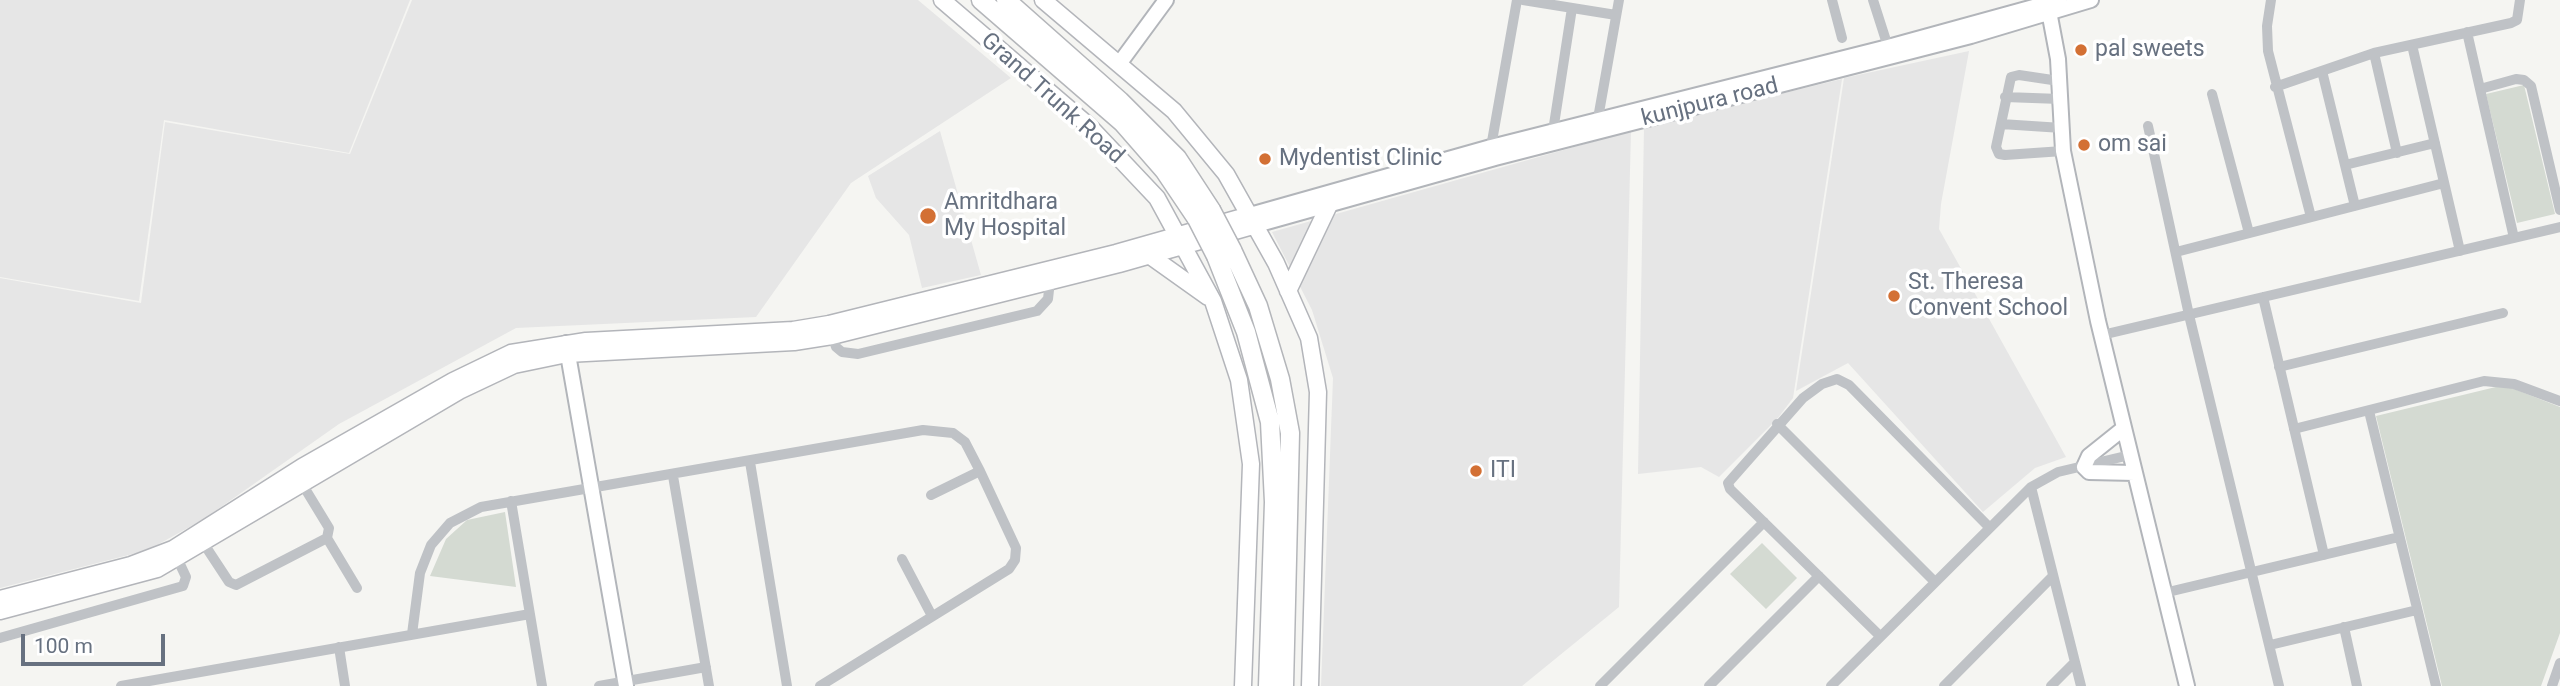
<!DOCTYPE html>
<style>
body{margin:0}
#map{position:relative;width:2560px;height:686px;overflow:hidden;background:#f5f5f2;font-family:Roboto,sans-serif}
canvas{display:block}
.scale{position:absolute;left:21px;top:634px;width:144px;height:32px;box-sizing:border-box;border:4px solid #677180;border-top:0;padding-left:9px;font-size:21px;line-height:24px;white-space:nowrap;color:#677180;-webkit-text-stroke:5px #fff;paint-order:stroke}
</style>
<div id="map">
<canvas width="2560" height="686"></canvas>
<div class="scale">100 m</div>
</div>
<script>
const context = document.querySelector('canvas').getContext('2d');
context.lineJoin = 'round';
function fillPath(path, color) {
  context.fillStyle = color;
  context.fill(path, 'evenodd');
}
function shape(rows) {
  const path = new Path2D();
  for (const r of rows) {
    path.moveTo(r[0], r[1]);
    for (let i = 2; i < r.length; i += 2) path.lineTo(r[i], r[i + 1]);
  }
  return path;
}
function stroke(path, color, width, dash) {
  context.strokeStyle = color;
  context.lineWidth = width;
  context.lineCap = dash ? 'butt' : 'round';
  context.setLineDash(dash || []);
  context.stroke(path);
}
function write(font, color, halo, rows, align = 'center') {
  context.font = font + ' Roboto,sans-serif';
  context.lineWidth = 7;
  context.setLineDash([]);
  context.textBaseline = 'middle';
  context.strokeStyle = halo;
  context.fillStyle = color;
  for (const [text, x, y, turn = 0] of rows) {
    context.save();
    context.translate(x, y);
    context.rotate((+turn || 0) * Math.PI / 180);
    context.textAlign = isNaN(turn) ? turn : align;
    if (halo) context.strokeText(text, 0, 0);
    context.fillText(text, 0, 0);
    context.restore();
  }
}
const built = shape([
 [0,0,410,0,349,153,164,120,139,301,0,277],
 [412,0,918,0,1011,78,851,183,756,317,516,328,339,424,204,519,148,550,0,588,0,278,141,303,165,122,350,154],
 [1969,51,1941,204,1939,229,2066,457,2035,468,1983,512,1848,363,1796,391,1844,78],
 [1842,79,1793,398,1778,418,1719,477,1701,467,1638,474,1644,127],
 [940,131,981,275,922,288,909,235,876,198,868,176],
 [1631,131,1619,607,1522,686,1321,686,1333,378,1312,310,1272,232]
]);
const green = shape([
 [2524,85,2555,214,2517,223,2486,94],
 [2504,385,2560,407,2560,633,2541,686,2442,686,2376,416],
 [505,512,516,587,430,576,446,539,467,520],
 [1762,543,1797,578,1766,609,1730,574]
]);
const street = shape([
 [1523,0,1616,15],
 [1832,0,1842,38],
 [1873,0,1890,53],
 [2271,0,2267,26,2268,51,2311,217],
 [2467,32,2514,238],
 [2412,45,2460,251],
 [2374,53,2397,153],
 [2322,71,2355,206],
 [2059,81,2019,75,2011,77,1996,147,1999,154,2005,155,2063,151],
 [2275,87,2374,53,2511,23,2517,20,2520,0],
 [2480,89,2516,79,2524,80,2531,86,2560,210],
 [2212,94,2249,233],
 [2005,97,2060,99],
 [1597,124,1619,0],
 [2001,124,2062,128],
 [2148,126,2189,315,2279,686],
 [1553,131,1572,8],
 [1491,147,1517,0],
 [2345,165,2435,143],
 [2176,252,2444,183],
 [2263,297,2324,555],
 [831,332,836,347,842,352,858,354,1037,311,1048,299,1050,281],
 [2102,335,2560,227],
 [2279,367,2503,313],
 [2369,411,2436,686],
 [1777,424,1935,582],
 [2294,429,2484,381,2514,384,2560,401],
 [750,462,787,686],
 [673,476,709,686],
 [301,482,329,528,327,538],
 [2031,487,2081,686],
 [931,495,980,471],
 [511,501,542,686],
 [204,544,229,582,236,585,327,538,357,588],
 [902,559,932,616],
 [2164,593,2399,537],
 [2344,627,2357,686],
 [412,634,420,573,431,545,450,523,481,507,923,430,953,433,965,442,980,471,1016,548,1015,560,1009,569,820,686],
 [1880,636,1730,489,1728,483,1803,398,1822,384,1837,379,1849,385,1989,527],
 [0,638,183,586,186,577,178,560],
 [2270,645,2417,610],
 [339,647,345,686],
 [121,686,530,614],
 [599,686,706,667],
 [1600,686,1764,522],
 [1709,686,1819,576],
 [1831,686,2031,487,2058,472,2130,455],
 [1944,686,2053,576],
 [2051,686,2075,662],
 [2552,686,2560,663]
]);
const secondary = shape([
 [2048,6,2058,59,2063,151,2098,321,2187,686],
 [1119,64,1166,0],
 [1250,215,1491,147,1888,47,2059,0],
 [1256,225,1495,158,1971,36,2091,0],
 [566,343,626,686],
 [2124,428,2089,456,2084,467,2089,472,2135,473]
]);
const primary = shape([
 [942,0,1089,126,1157,198,1213,301,1239,380,1251,464,1243,686],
 [1043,0,1174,111,1226,174,1276,263,1309,338,1318,392,1310,686],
 [1149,255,1208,297],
 [1288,291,1329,205],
 [0,599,131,565,173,549,302,467,453,381,511,353,586,341,793,330,829,324,1116,253,1250,215],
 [0,611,157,569,459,391,514,365,567,354,794,342,832,336,1119,264,1256,225]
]);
const highway = shape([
 [981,0,1123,123,1164,170,1197,219],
 [1006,0,1120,101,1177,158,1211,210],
 [1232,250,1258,306,1280,379,1290,433,1284,686],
 [1216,256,1246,332,1270,422,1274,502,1268,686]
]);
const highwayBridge = shape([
 [1211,210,1232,250],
 [1197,219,1216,256]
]);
const markers = [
 [2081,50,7,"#d37034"],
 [2084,145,7,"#d37034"],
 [1265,159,7,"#d37034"],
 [928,216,9,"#d37034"],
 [1894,296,7,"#d37034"],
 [1476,471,7,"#d37034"]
];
const poiNames = [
 ["pal sweets",2095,50],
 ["om sai",2098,145],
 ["Mydentist Clinic",1279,159],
 ["Amritdhara",944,203],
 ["My Hospital",944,229],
 ["St. Theresa",1908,283],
 ["Convent School",1908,309],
 ["ITI",1490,471]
];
const streetNames = [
 ["Grand Trunk Road",1052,99,42],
 ["kunjpura road",1710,103,-14]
];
fillPath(built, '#e6e6e6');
fillPath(green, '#d4dad2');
stroke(secondary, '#b2b5ba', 18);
stroke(primary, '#b3b5ba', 19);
stroke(highway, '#b4b6ba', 21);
stroke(street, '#bfc2c6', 10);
stroke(secondary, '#fff', 14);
stroke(primary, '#fff', 16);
stroke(highway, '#fff', 18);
stroke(highwayBridge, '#b4b6ba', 21, []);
stroke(highwayBridge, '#fff', 18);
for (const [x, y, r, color] of markers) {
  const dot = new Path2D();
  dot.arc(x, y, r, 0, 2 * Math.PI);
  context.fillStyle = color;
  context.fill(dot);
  stroke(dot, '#fff', 2.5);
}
write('23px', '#677180', '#fff', poiNames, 'left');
write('23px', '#677180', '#fff', streetNames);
</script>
